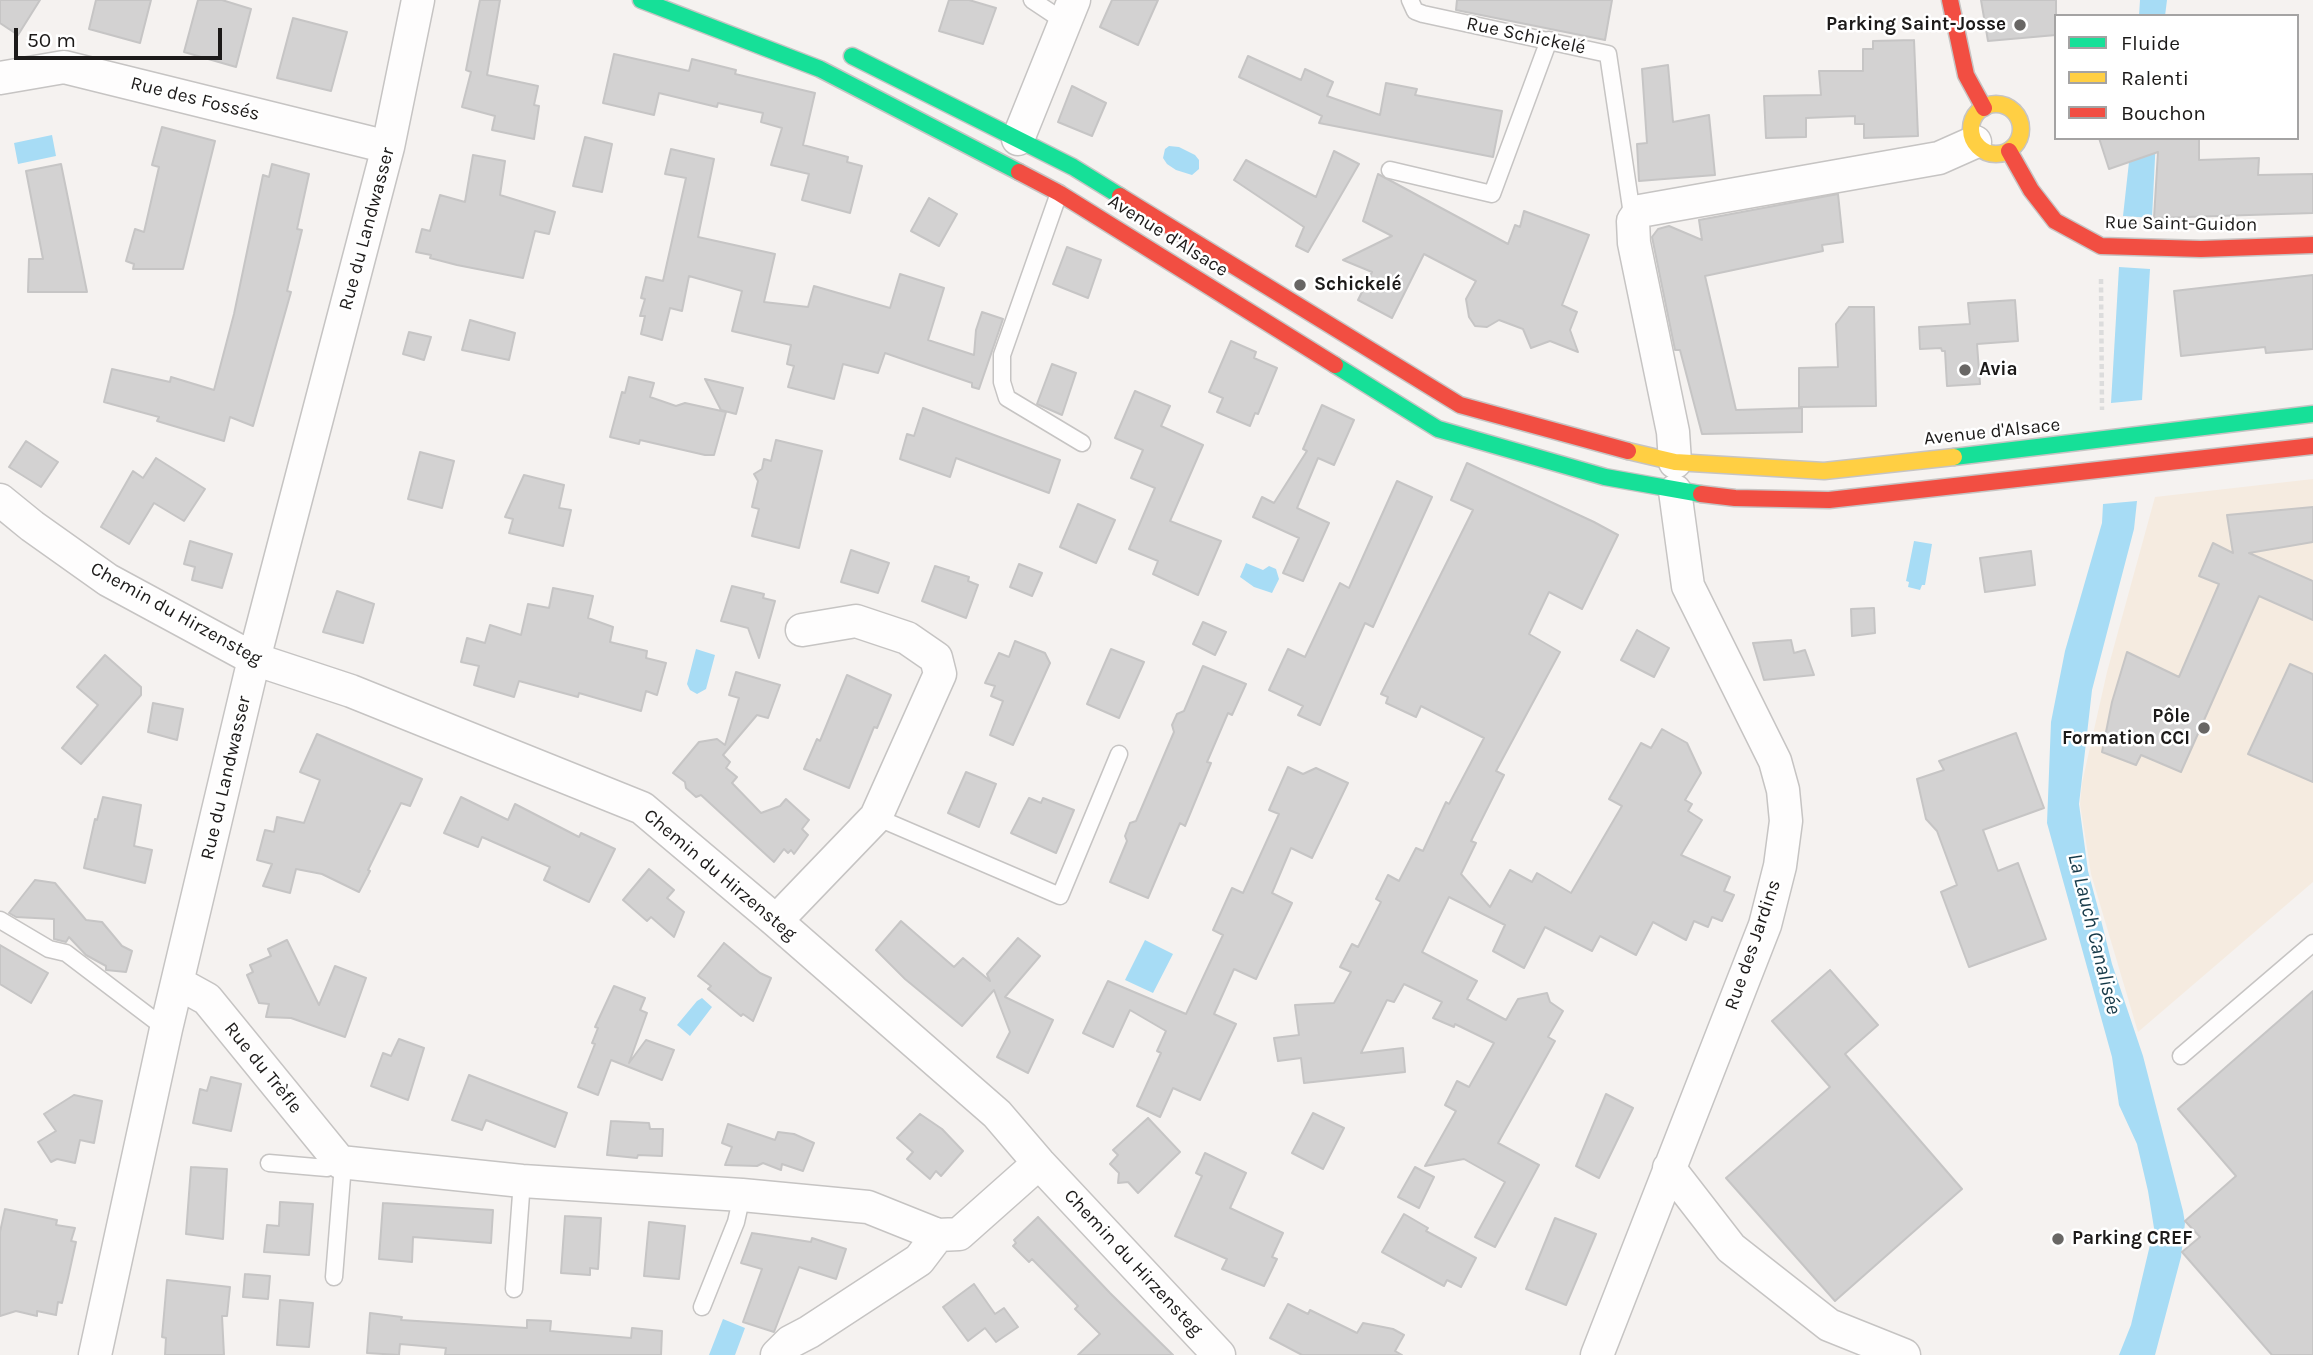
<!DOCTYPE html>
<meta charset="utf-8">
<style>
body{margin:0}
#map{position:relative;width:2313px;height:1355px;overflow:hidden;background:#f5f2f0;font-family:Karla,sans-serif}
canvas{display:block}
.legend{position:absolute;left:2054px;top:14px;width:245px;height:126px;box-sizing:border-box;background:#fff;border:2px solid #a4a3a3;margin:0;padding:9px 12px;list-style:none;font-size:21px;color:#1c1a19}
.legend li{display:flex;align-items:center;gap:14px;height:35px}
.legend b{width:35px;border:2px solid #a4a3a3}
.scale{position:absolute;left:14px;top:28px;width:208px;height:32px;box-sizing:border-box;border:4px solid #1c1a19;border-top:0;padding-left:9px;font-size:21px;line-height:24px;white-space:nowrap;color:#1c1a19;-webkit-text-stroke:5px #fff;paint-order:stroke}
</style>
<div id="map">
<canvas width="2313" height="1355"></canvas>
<ul class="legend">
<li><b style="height:9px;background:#16e098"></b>Fluide</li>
<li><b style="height:9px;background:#ffcf43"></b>Ralenti</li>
<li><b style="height:9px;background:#f24e42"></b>Bouchon</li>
</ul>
<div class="scale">50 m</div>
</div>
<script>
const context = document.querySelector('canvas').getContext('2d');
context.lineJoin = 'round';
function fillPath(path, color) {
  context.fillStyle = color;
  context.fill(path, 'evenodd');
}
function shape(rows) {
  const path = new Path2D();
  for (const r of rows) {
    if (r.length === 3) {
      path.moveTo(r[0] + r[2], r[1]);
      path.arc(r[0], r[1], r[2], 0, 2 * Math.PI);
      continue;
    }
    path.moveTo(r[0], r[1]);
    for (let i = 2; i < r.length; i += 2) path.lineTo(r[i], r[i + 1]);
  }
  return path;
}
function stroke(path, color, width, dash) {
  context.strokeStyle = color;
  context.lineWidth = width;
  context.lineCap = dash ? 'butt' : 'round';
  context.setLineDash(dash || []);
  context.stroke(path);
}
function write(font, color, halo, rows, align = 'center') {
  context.font = font + ' Karla,sans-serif';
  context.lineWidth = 5;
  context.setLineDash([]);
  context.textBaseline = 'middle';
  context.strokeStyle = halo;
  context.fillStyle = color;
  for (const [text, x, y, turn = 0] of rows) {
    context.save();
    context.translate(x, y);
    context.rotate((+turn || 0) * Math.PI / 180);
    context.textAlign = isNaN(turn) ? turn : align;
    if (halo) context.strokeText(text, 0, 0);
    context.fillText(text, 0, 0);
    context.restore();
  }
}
const education = shape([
 [2313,479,2313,882,2138,1032,2091,874,2080,804,2082,783,2107,672,2155,497]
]);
const water = shape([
 [2140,0,2167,0,2165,16,2139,16],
 [52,135,56,156,18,164,14,143],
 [2156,138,2152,218,2123,216,2129,162],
 [1169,146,1179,147,1195,155,1199,160,1199,169,1192,175,1176,170,1167,164,1163,158,1165,149],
 [2119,267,2150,269,2142,400,2111,403],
 [2137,501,2134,529,2092,690,2079,804,2088,871,2099,912,2112,964,2143,1056,2183,1211,2185,1223,2181,1257,2155,1355,2119,1355,2131,1325,2154,1228,2148,1191,2137,1144,2119,1105,2112,1057,2047,823,2051,722,2065,651,2102,523,2103,504],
 [1914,541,1932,544,1925,585,1922,585,1920,590,1908,587,1909,582,1906,581],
 [1246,563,1263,570,1269,566,1276,569,1279,579,1272,593,1254,587,1240,577],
 [696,649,715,655,706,689,697,694,690,690,687,684],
 [1145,940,1173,954,1153,993,1125,980],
 [702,998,712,1007,690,1036,677,1025,697,1001],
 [723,1319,745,1328,735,1355,709,1355]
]);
const building = shape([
 [0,0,40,0,18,35,0,23,0,0],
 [96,0,151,0,140,43,89,29,96,0],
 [198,0,222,0,251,9,236,67,184,52,198,0],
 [480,0,500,0,487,75,538,86,534,105,539,106,534,139,492,130,495,116,462,107,471,72,466,70,480,0],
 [949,0,969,0,996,8,983,44,939,31,949,0],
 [1112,0,1158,0,1138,45,1100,27,1112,0],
 [1457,0,1612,0,1605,40,1456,10,1457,0],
 [1981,0,2056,0,2056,35,1988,41,1981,0],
 [293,18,347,32,331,91,277,78,293,18],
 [1914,40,1918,136,1864,138,1864,124,1855,124,1855,116,1806,118,1806,137,1766,138,1764,96,1821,95,1819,71,1863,71,1863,49,1873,49,1873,41,1914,40],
 [614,54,689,71,692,59,736,70,735,74,815,93,803,145,848,157,847,162,862,166,850,213,802,200,809,174,771,165,782,128,761,122,763,113,718,103,717,107,659,93,654,115,603,103,614,54],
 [1248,56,1301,80,1305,69,1333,82,1327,96,1380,115,1386,83,1417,89,1415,95,1502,111,1493,157,1319,123,1322,116,1239,77,1248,56],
 [1668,65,1673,122,1709,115,1715,175,1639,181,1637,144,1647,143,1642,69,1668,65],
 [1072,86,1106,103,1092,136,1058,122,1072,86],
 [162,127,215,141,183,269,133,269,134,264,126,261,135,229,144,232,159,167,152,165,162,127],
 [585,137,612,144,602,192,573,186,585,137],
 [2099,138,2199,138,2199,160,2259,158,2258,175,2313,174,2313,213,2154,218,2158,152,2109,169,2099,138],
 [671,149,714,159,698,237,775,254,764,302,808,307,814,286,890,308,900,274,944,288,928,340,974,355,976,330,982,312,1003,319,979,389,972,387,972,383,885,353,878,373,843,364,834,399,788,387,794,366,787,364,791,345,732,331,742,291,689,276,682,311,670,308,662,340,641,334,645,316,640,316,645,299,641,298,646,277,663,281,686,178,665,174,671,149],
 [1334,151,1359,164,1308,252,1296,246,1304,227,1234,180,1246,160,1316,197,1334,151],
 [473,155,505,161,500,195,555,212,549,234,535,231,523,278,457,265,430,258,431,255,416,252,422,229,430,231,440,195,465,202,473,155],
 [61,164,87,292,28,292,29,259,43,259,26,171,61,164],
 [272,164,309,174,297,229,302,230,287,291,291,292,253,426,230,417,224,441,157,421,159,417,104,402,112,369,170,382,171,377,214,390,234,314,263,175,269,177,272,164],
 [1378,174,1508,244,1515,225,1520,227,1524,211,1589,235,1562,305,1577,312,1570,330,1578,352,1550,341,1531,348,1523,329,1499,320,1487,327,1475,326,1469,317,1466,299,1476,281,1424,254,1392,318,1358,300,1372,272,1343,260,1392,236,1363,221,1378,174],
 [1838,194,1843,242,1822,245,1823,251,1705,276,1736,410,1802,408,1802,432,1702,434,1680,350,1675,350,1652,237,1658,229,1669,226,1702,240,1699,220,1838,194],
 [929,198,957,214,939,246,911,231,929,198],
 [1067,247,1101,260,1088,298,1053,284,1067,247],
 [2313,275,2313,349,2266,353,2265,347,2181,356,2174,291,2313,275],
 [2015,300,2018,341,1977,344,1980,384,1947,386,1945,351,1942,351,1941,348,1920,349,1919,327,1970,324,1968,303,2015,300],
 [1849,307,1874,307,1876,406,1799,407,1799,368,1838,367,1836,324,1849,307],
 [470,320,515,333,509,360,462,350,470,320],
 [409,332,431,337,424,360,403,354,409,332],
 [1231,341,1256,352,1254,358,1277,368,1258,414,1255,413,1250,426,1217,412,1223,398,1209,392,1231,341],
 [1052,364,1076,373,1062,415,1037,404,1052,364],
 [629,377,654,383,650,397,676,406,685,403,726,412,714,455,705,455,640,440,639,444,610,437,622,392,625,393,629,377],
 [705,379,743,388,736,414,721,410,705,379],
 [1135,391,1170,406,1161,426,1203,445,1170,521,1221,541,1198,595,1153,574,1158,561,1129,549,1155,488,1131,478,1143,450,1115,438,1135,391],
 [1322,405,1354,420,1334,465,1318,458,1297,508,1329,523,1303,581,1283,573,1299,538,1253,517,1262,497,1274,503,1307,451,1303,449,1322,405],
 [923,408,1060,460,1049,493,956,458,950,477,900,459,907,434,914,436,923,408],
 [776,440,822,451,799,548,752,536,759,509,752,507,758,481,754,474,762,469,764,459,771,461,776,440],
 [26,441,58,462,41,487,9,467,26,441],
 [420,452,454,461,442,508,408,499,420,452],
 [156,458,205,489,184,521,154,503,129,544,101,527,133,471,143,478,156,458],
 [1467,463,1594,522,1618,535,1582,609,1549,592,1529,634,1560,652,1496,771,1504,775,1471,841,1476,843,1461,874,1490,907,1510,870,1532,882,1537,873,1571,893,1622,806,1609,799,1641,743,1651,748,1662,729,1687,743,1701,773,1685,800,1692,804,1688,811,1702,820,1681,855,1730,877,1724,891,1734,895,1722,921,1712,917,1708,927,1694,921,1686,940,1653,922,1636,955,1600,936,1592,951,1545,927,1524,968,1493,951,1505,925,1449,897,1422,952,1477,981,1467,999,1506,1020,1518,999,1547,993,1550,1002,1563,1011,1548,1037,1555,1041,1498,1143,1539,1165,1495,1247,1475,1237,1505,1182,1464,1159,1425,1166,1456,1111,1445,1105,1457,1081,1469,1087,1494,1043,1455,1024,1454,1027,1433,1018,1442,1002,1404,984,1394,1002,1387,1000,1361,1053,1403,1048,1405,1072,1304,1083,1301,1058,1278,1061,1274,1038,1299,1035,1295,1005,1334,1003,1351,972,1340,967,1352,944,1358,947,1381,902,1376,899,1388,875,1399,881,1416,848,1423,851,1446,802,1449,804,1484,738,1421,706,1416,717,1386,703,1388,697,1381,694,1473,510,1451,500,1467,463],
 [524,475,564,485,559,508,571,510,563,546,509,533,513,519,505,517,524,475],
 [1397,481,1432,497,1373,627,1365,623,1320,725,1298,715,1303,706,1269,690,1288,649,1305,657,1340,583,1349,588,1397,481],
 [1078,504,1115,520,1096,563,1060,547,1078,504],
 [2313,507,2313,542,2249,553,2313,581,2313,620,2259,596,2181,772,2141,755,2136,765,2102,752,2112,702,2127,652,2179,677,2219,584,2199,576,2213,543,2233,553,2227,515,2313,507],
 [190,541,232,554,222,588,192,580,195,567,184,564,190,541],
 [851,550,889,563,878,593,841,582,851,550],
 [2031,551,2035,585,1985,592,1980,558,2031,551],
 [1019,564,1042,573,1032,596,1010,587,1019,564],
 [935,566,969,577,968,581,978,585,966,618,922,601,935,566],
 [732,586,764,594,763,598,775,601,759,658,748,628,721,621,732,586],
 [553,588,593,596,588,618,613,627,610,642,647,651,646,658,666,663,657,695,646,691,641,711,579,693,578,697,519,681,514,697,474,685,479,666,461,662,467,638,485,643,490,625,521,635,528,604,549,608,553,588],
 [337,591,374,604,363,643,323,632,337,591],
 [1874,608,1875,633,1852,636,1851,609,1874,608],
 [1203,622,1226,632,1215,655,1193,644,1203,622],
 [1637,630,1669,648,1654,677,1621,660,1637,630],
 [1791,640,1794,653,1805,650,1814,675,1764,680,1753,643,1791,640],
 [1015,641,1045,653,1050,663,1013,745,990,735,1003,701,991,696,995,686,985,683,999,653,1009,657,1015,641],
 [1111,649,1144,662,1119,718,1087,704,1111,649],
 [105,655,141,687,141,695,81,764,62,748,98,705,77,687,105,655],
 [2290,664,2313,674,2313,782,2248,754,2290,664],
 [1203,666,1246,684,1232,715,1228,713,1207,762,1211,763,1185,826,1180,823,1148,898,1110,882,1127,841,1125,836,1130,823,1136,821,1174,732,1172,725,1177,714,1184,711,1203,666],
 [736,672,780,685,768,718,757,715,723,755,730,762,726,768,737,777,732,783,761,813,780,806,786,799,809,820,802,829,808,835,794,854,791,850,788,853,784,849,774,862,701,795,696,797,686,788,685,782,673,773,699,742,717,739,725,745,739,698,729,695,736,672],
 [847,675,891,695,877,728,874,727,849,788,804,769,817,739,820,741,847,675],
 [153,703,183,709,177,740,148,732,153,703],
 [2016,733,2044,808,1983,830,1998,871,2018,863,2046,939,1969,967,1941,892,1957,885,1937,831,1926,819,1917,779,1944,770,1939,761,2016,733],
 [317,734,422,779,410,806,401,803,368,870,370,871,359,892,322,874,296,869,290,893,263,886,272,864,257,860,265,830,274,832,277,817,304,823,320,780,300,772,317,734],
 [1288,767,1303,774,1316,768,1348,783,1312,858,1291,848,1272,893,1292,903,1256,979,1234,969,1214,1014,1236,1024,1200,1100,1173,1088,1160,1117,1137,1106,1161,1053,1157,1051,1166,1031,1130,1010,1113,1047,1083,1033,1108,981,1186,1014,1223,935,1213,930,1232,888,1243,893,1279,814,1269,810,1288,767],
 [966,772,996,784,979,827,948,813,966,772],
 [103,797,141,805,134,846,152,850,145,883,84,868,95,819,97,820,103,797],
 [461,797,508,820,515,804,579,837,581,833,615,849,589,902,544,880,550,867,482,837,478,847,444,833,461,797],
 [1029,798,1041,803,1043,798,1074,810,1056,853,1011,833,1029,798],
 [649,869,674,890,667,898,684,912,674,937,651,917,647,921,623,900,649,869],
 [35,880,55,883,86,920,102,922,122,946,132,951,126,972,106,970,106,966,86,955,69,937,66,942,54,939,54,919,16,917,9,913,35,880],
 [901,921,954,967,963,958,990,981,987,974,1018,938,1040,956,1005,997,1053,1020,1028,1073,997,1057,1010,1032,994,990,962,1026,905,979,876,950,901,921],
 [287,940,319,1005,335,966,366,978,345,1037,291,1018,266,1017,269,1004,259,1003,247,975,253,972,250,965,271,956,268,949,287,940],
 [724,943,760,973,771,978,753,1021,743,1014,741,1016,708,989,711,986,698,976,724,943],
 [0,945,48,973,31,1003,0,984,0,945],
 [1830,970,1878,1025,1845,1054,1962,1189,1835,1301,1726,1178,1830,1087,1772,1021,1830,970],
 [614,986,645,998,640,1010,647,1013,629,1063,646,1040,674,1050,662,1080,611,1060,598,1095,578,1087,595,1044,592,1043,598,1028,595,1027,614,986],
 [2313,991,2313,1355,2272,1355,2182,1252,2200,1237,2185,1221,2236,1176,2178,1109,2313,991],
 [399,1039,424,1048,408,1100,371,1086,383,1053,391,1056,399,1039],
 [469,1075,567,1113,555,1147,486,1120,482,1130,452,1120,469,1075],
 [211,1077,241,1084,231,1131,193,1123,200,1089,207,1091,211,1077],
 [1606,1094,1633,1108,1599,1178,1576,1166,1606,1094],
 [74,1095,102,1101,94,1143,80,1140,75,1163,57,1159,51,1162,38,1142,56,1131,44,1114,74,1095],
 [1313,1113,1344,1128,1323,1169,1292,1153,1313,1113],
 [920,1114,942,1129,963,1151,941,1176,936,1171,930,1179,907,1159,913,1152,897,1138,920,1114],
 [1148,1118,1180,1152,1138,1193,1128,1182,1118,1183,1119,1173,1110,1164,1118,1155,1113,1150,1148,1118],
 [611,1121,649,1123,650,1129,663,1129,662,1156,638,1155,637,1158,607,1155,611,1121],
 [728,1124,775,1140,778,1132,794,1134,814,1143,803,1171,782,1164,781,1170,763,1163,757,1166,725,1165,732,1147,722,1143,728,1124],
 [1205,1153,1246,1173,1230,1208,1283,1233,1272,1257,1277,1259,1264,1286,1222,1269,1227,1259,1175,1236,1202,1176,1196,1173,1205,1153],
 [191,1167,227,1169,223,1239,186,1234,191,1167],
 [1415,1167,1434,1177,1419,1208,1398,1197,1415,1167],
 [280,1202,313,1204,309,1255,264,1252,267,1225,279,1226,280,1202],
 [383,1203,493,1210,491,1243,413,1237,412,1262,379,1259,383,1203],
 [5,1209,57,1220,56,1225,75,1228,71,1241,76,1242,68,1278,62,1303,58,1302,56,1315,37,1311,37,1316,16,1311,0,1316,0,1232,5,1209],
 [1404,1214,1428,1228,1426,1231,1476,1258,1461,1287,1447,1280,1444,1286,1382,1252,1404,1214],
 [565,1216,601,1218,598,1269,590,1268,590,1275,561,1273,565,1216],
 [1038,1217,1110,1293,1173,1355,1078,1355,1100,1334,1075,1309,1078,1306,1032,1259,1029,1262,1013,1246,1016,1243,1014,1240,1038,1217],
 [1555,1218,1596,1234,1566,1305,1526,1289,1555,1218],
 [649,1222,685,1226,679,1279,644,1276,649,1222],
 [752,1233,811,1242,812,1238,846,1249,836,1279,799,1267,774,1332,743,1322,762,1269,741,1263,752,1233],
 [245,1274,270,1276,268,1299,243,1297,245,1274],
 [167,1280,230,1287,227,1316,222,1316,224,1355,165,1355,166,1338,162,1337,167,1280],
 [974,1284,995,1314,1004,1308,1018,1327,996,1342,985,1328,968,1341,943,1307,974,1284],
 [280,1300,313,1303,309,1347,277,1345,280,1300],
 [1288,1304,1308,1314,1310,1310,1357,1333,1363,1323,1393,1329,1404,1335,1395,1351,1402,1355,1302,1355,1270,1338,1288,1304],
 [370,1313,402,1317,401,1320,527,1328,527,1320,551,1321,550,1331,631,1338,632,1328,662,1331,661,1355,445,1355,446,1348,400,1344,399,1355,367,1353,370,1313]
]);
const path = shape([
 [2101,279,2102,410]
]);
const lane = shape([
 [1032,0,1065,22],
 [1410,0,1415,11,1423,14,1608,54,1633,221],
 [1390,170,1492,194,1549,40],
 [1059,193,1002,355,1002,382,1007,398,1082,443],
 [876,817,1060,896,1119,754],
 [0,920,49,949,66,953,166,1029],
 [2181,1056,2313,943],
 [269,1163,327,1168,340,1162,342,1177,334,1277],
 [514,1289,522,1181],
 [702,1307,736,1222,742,1195]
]);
const street = shape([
 [0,78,64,67,388,147],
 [1018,139,1074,0],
 [1675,462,1673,432,1634,243,1633,221,1640,211,1939,158,1975,142],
 [0,500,32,526,108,580,254,659,351,691,642,808,776,921,997,1114,1039,1163,1219,1355],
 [776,921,876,817,940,674,936,658,907,638,856,621,802,630],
 [178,983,207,999,340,1162,522,1181,742,1195,868,1207,938,1235,959,1234,1039,1163],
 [1669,1168,1731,1248,1829,1325,1904,1355],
 [95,1355,166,1029,254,659,388,147,418,0],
 [777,1355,790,1342,809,1332,919,1260,938,1235],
 [1597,1355,1765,925,1780,866,1786,821,1783,790,1775,761,1688,586,1675,491]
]);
const fast = shape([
 [641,0,820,69,1019,172],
 [852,56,1073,167,1120,196],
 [1335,365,1438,429,1605,477,1701,494],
 [1954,457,2313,414]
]);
const slow = shape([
 [1996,129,25],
 [1628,451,1675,462,1824,471,1954,457]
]);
const jam = shape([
 [1950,0,1966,75,1984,108],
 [2009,151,2031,190,2055,221,2101,246,2201,249,2313,245],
 [1019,172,1059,193,1335,365],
 [1120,196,1460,405,1628,451],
 [1701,494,1735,498,1829,500,2313,446]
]);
const markers = [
 [2020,25,7,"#686664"],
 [1300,285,7,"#686664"],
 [1965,370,7,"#686664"],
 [2204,728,7,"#686664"],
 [2058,1239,7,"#686664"]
];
const poiNames = [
 ["Parking Saint-Josse",2006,25,"right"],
 ["Schickelé",1314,285],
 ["Avia",1979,370],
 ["Pôle",2190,717,"right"],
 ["Formation CCI",2190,739,"right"],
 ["Parking CREF",2072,1239]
];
const streetNames = [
 ["Rue Schickelé",1526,36,12],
 ["Rue des Fossés",195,99,14],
 ["Rue Saint-Guidon",2181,224,1],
 ["Rue du Landwasser",367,229,-75],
 ["Avenue d'Alsace",1168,236,32],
 ["Avenue d'Alsace",1992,432,-6],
 ["Chemin du Hirzensteg",176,614,29],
 ["Rue du Landwasser",226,778,-77],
 ["Chemin du Hirzensteg",720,875,40],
 ["Rue des Jardins",1753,945,-71],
 ["Rue du Trèfle",263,1068,51],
 ["Chemin du Hirzensteg",1133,1263,47]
];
const waterNames = [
 ["La Lauch Canalisée",2094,934,76]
];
fillPath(education, '#f5ebe0');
fillPath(water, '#a7dcf5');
fillPath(building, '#d3d2d2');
stroke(building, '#c6c5c5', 2);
stroke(lane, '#c6c4c3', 19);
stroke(street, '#c6c4c3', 35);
stroke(fast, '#c6c4c3', 19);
stroke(slow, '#c6c4c3', 19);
stroke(jam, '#c6c4c3', 19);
stroke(path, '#dcdcdc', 4.5, [5, 3.5]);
stroke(lane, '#fefdfd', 16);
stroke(street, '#fefdfd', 32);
stroke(fast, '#16e098', 16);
stroke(slow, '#ffcf43', 16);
stroke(jam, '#f24e42', 16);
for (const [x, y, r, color] of markers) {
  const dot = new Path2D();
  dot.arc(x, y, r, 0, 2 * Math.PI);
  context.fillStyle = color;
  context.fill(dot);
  stroke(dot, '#fff', 2.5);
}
write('bold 19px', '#1c1a19', '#fff', poiNames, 'left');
write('19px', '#1c1a19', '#fff', streetNames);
write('italic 21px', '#153948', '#fff', waterNames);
</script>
